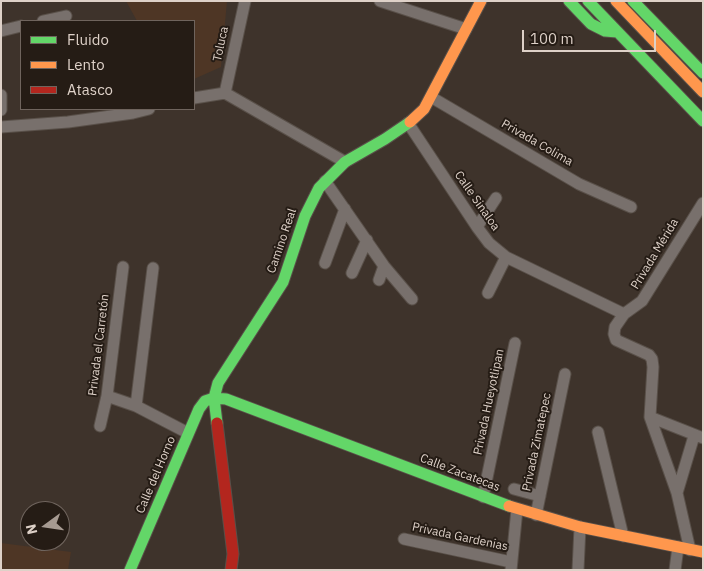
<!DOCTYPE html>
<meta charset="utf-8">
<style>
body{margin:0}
#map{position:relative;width:704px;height:571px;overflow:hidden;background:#3e332b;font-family:"IBM Plex Sans",sans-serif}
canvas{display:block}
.frame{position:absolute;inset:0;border:2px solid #ded1c8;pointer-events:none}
.legend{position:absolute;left:20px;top:20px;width:175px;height:90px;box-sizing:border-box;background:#251c15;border:1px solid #6f645d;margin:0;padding:6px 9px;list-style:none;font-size:15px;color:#ded1c8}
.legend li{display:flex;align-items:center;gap:10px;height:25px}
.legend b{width:25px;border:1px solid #6f645d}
.north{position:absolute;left:20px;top:501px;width:50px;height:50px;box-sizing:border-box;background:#251c15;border:1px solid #6f645d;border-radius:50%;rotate:256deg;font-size:14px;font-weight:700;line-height:20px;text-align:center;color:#ded1c8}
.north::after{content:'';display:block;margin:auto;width:18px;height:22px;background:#a69a91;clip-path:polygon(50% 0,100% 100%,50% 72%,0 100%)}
.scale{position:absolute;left:522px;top:30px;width:134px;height:22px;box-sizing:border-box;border:2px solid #ded1c8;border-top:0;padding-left:6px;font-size:15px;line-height:18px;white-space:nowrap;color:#ded1c8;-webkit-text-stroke:4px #251c15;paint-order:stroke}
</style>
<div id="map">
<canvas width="704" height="571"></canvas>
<div class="frame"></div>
<ul class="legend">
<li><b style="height:6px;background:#63d668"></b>Fluido</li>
<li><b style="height:6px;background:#ff974d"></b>Lento</li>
<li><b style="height:6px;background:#b3261e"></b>Atasco</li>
</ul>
<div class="north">N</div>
<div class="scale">100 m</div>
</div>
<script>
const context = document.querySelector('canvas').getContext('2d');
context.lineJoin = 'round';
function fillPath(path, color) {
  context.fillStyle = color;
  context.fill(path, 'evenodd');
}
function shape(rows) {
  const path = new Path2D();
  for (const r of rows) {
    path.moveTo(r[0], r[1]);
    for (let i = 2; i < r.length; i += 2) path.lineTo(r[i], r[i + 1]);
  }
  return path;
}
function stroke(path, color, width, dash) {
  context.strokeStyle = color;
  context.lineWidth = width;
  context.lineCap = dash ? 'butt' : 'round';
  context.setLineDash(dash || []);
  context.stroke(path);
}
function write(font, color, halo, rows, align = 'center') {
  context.font = font + ' "IBM Plex Sans",sans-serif';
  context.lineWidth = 4;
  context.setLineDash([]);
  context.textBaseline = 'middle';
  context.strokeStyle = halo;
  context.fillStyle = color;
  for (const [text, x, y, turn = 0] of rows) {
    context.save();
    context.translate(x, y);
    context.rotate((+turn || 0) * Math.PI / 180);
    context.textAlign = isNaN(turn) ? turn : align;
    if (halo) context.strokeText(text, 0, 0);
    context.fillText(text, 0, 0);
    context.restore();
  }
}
const built = shape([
 [126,1,227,1,221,67,194,79,194,21,137,21],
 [1,543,71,552,68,570,1,570]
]);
const street = shape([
 [380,1,466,29],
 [43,21,66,16],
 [1,31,21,26],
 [225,93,245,1],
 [1,95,1,110],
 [431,97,579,184,631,207],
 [194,98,225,93,345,162],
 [408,123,477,227,489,243,506,257,624,314],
 [1,127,68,122,133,113,149,109],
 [325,181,384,266,412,299],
 [477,227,496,198],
 [325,263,345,209],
 [352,273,367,240],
 [379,280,384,266],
 [488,293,506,257],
 [107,396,136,406,188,433],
 [136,406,153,268],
 [650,417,703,438],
 [100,426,107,396,123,267],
 [598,432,623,536],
 [514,489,540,496],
 [677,493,694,436],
 [483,497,515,343],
 [536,515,565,374],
 [404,539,511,562],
 [690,550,677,493,650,417,653,367,652,359,649,355,616,340,614,334,615,327,624,314,642,301,703,203],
 [511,570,517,509],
 [578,570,580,527],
 [675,570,678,547]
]);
const fast = shape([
 [569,1,591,24,605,31,617,32],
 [588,1,703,121],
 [633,1,703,73],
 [217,423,214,398,218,383,283,282,305,216,319,188,345,162,385,139,410,122],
 [130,570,199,409,205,401,214,398,226,399,509,506]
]);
const slow = shape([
 [616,1,703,92],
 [410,122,424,109,481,1],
 [509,506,580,527,703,552]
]);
const jam = shape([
 [217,423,233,554,231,570]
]);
const streetNames = [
 ["Toluca",221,44,-78],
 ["Privada Colima",537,143,30],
 ["Calle Sinaloa",477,201,55],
 ["Camino Real",282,241,-71],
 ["Privada Mérida",655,254,-59],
 ["Privada el Carretón",99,345,-83],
 ["Privada Hueyotlipan",489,402,-78],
 ["Privada Zimatepec",537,442,-78],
 ["Calle Zacatecas",460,473,21],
 ["Calle del Horno",156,475,-67],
 ["Privada Gardenias",460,537,12]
];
fillPath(built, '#4e3625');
stroke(street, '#595049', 13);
stroke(fast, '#595049', 13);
stroke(slow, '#595049', 13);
stroke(jam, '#595049', 13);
stroke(street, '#78706c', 11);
stroke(fast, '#63d668', 11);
stroke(slow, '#ff974d', 11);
stroke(jam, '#b3261e', 11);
write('12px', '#ded1c8', '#251c15', streetNames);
</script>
